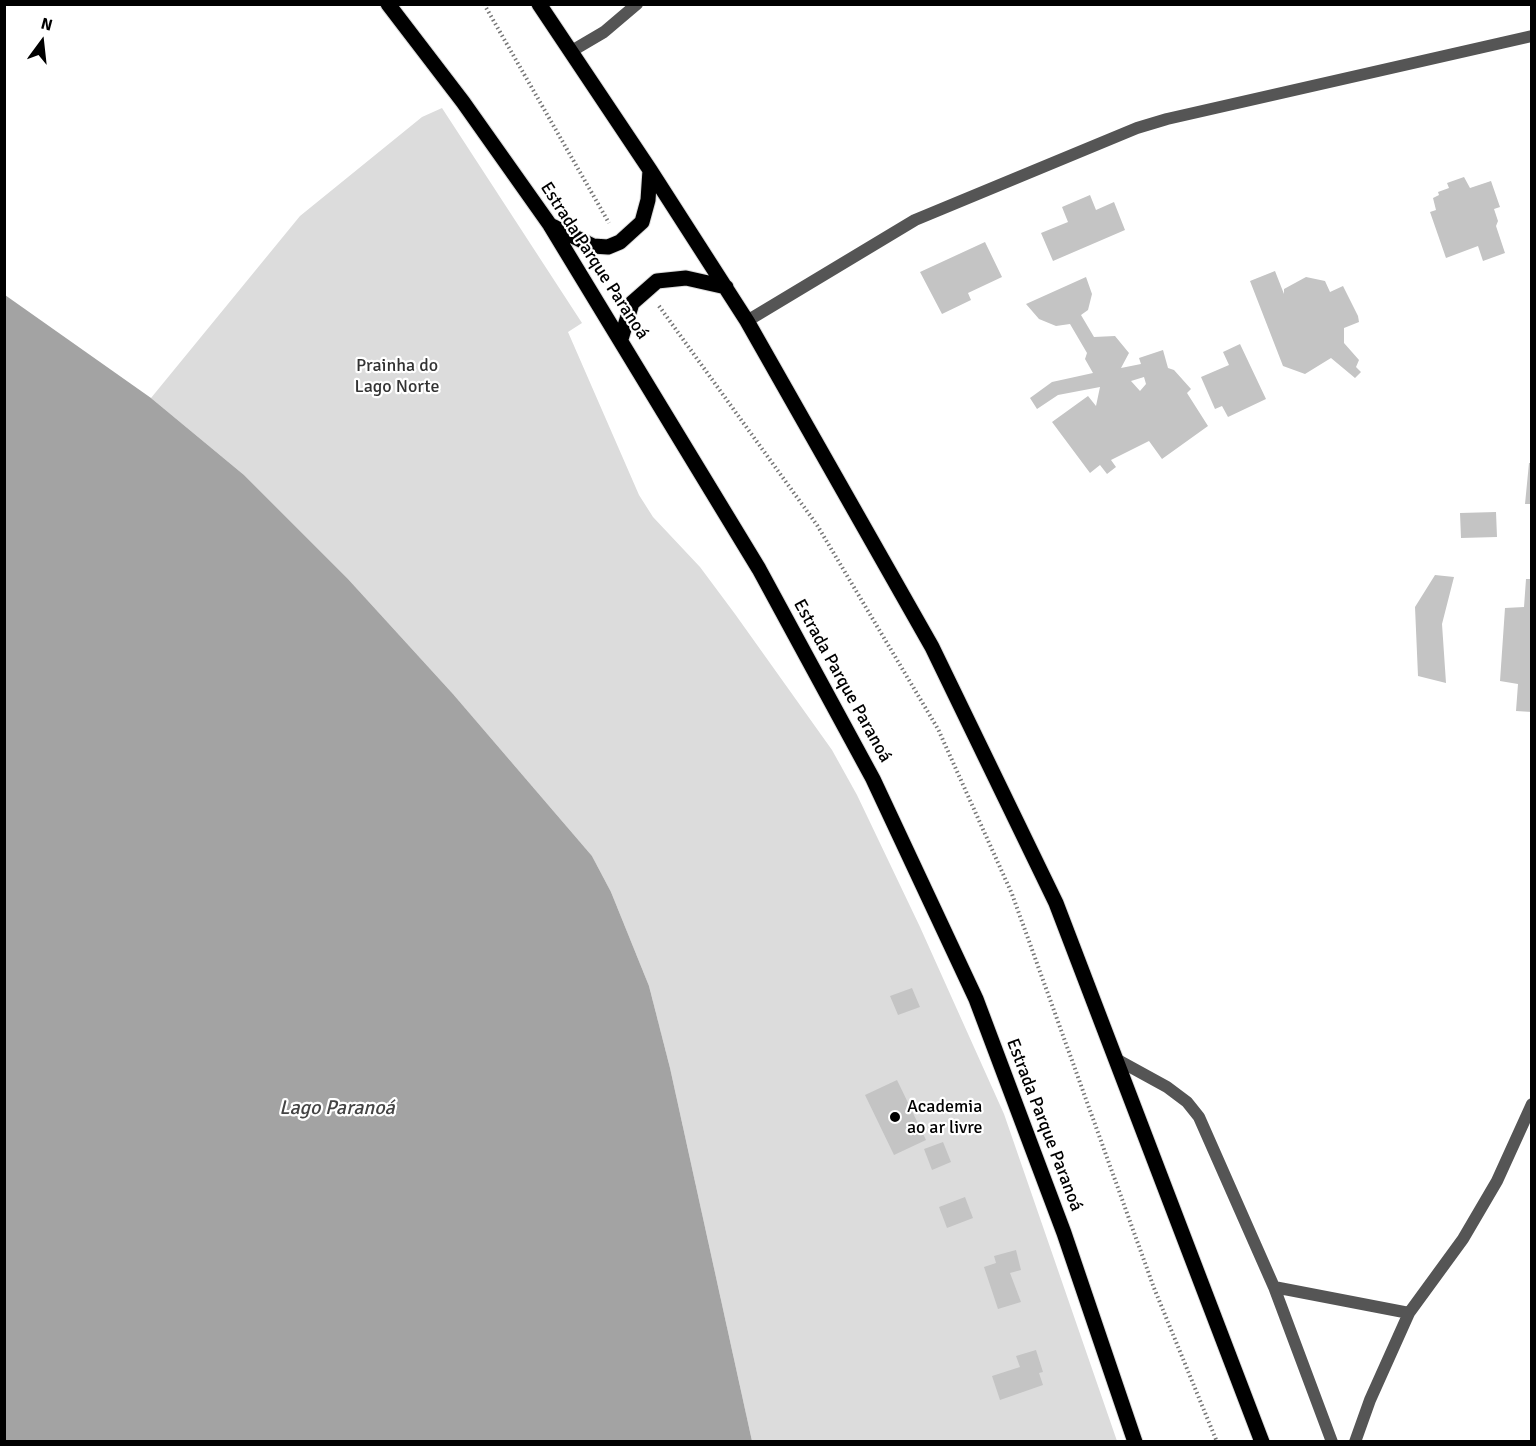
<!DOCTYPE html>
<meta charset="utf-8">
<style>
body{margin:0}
#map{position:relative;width:1536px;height:1446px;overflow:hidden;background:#fff;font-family:Signika,sans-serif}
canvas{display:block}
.frame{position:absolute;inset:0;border:6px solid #000;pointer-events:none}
.north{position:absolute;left:12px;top:12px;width:60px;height:60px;-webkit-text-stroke:4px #fff;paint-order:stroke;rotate:15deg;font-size:16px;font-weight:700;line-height:24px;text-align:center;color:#000}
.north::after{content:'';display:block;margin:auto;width:21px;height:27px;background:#000;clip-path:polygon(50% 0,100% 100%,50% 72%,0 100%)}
</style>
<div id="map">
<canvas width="1536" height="1446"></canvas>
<div class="frame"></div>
<div class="north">N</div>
</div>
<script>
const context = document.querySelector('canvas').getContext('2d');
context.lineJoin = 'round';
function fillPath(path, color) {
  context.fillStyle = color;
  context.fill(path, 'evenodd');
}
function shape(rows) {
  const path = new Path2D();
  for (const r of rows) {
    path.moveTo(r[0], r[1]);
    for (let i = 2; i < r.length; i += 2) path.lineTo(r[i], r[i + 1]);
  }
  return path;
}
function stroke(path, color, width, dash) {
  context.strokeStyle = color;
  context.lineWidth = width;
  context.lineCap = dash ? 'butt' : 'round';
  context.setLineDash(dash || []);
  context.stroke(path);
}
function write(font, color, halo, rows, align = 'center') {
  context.font = font + ' Signika,sans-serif';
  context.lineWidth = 4.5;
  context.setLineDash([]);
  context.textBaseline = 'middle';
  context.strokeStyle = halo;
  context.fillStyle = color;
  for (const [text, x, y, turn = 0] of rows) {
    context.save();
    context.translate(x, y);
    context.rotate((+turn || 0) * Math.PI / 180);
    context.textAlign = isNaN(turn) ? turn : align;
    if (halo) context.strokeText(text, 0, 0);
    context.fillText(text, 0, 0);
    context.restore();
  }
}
const green = shape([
 [442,108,582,323,568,332,639,495,653,517,700,567,735,614,832,750,857,795,920,927,1004,1114,1117,1441,752,1441,670,1068,649,986,611,892,592,856,453,694,348,579,244,475,151,398,300,216,422,117]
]);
const water = shape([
 [5,295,151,398,244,475,348,579,453,694,592,856,611,892,649,986,670,1068,752,1441,5,1441]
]);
const building = shape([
 [1464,177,1470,188,1491,181,1500,207,1494,209,1498,221,1496,226,1505,253,1483,261,1478,246,1446,258,1430,212,1436,210,1433,198,1439,195,1438,192,1449,188,1447,183],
 [1090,195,1096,210,1114,202,1125,230,1053,261,1041,233,1068,222,1062,207],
 [985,242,1002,277,968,293,971,300,942,314,920,272],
 [1275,271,1284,294,1284,289,1306,277,1325,281,1330,292,1343,286,1358,316,1359,322,1344,328,1344,343,1359,360,1356,367,1361,372,1355,378,1331,358,1305,374,1283,366,1250,281],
 [1086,277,1092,294,1088,310,1081,315,1094,337,1115,336,1129,353,1121,368,1141,364,1139,358,1163,350,1168,368,1174,370,1191,389,1187,393,1208,426,1162,459,1149,441,1111,460,1116,467,1107,474,1100,465,1090,473,1052,422,1088,396,1096,406,1100,387,1058,395,1037,409,1030,398,1052,382,1093,373,1085,359,1087,353,1070,324,1056,326,1039,319,1026,304],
 [1144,377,1146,384,1140,391,1131,381],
 [1240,344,1266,399,1228,417,1222,406,1215,409,1201,377,1229,365,1223,352],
 [1529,463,1532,463,1532,504,1525,504],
 [1496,512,1497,537,1461,538,1460,513],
 [1435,575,1454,577,1442,624,1446,683,1418,676,1415,607],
 [1526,579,1532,579,1532,712,1516,711,1518,684,1500,681,1505,608,1524,607],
 [912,988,920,1007,898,1015,890,996],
 [897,1080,926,1140,894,1155,865,1095],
 [943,1142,951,1162,932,1170,924,1149],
 [965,1197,973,1218,947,1228,939,1207],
 [1016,1250,1021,1270,1010,1273,1021,1302,998,1309,984,1267,996,1263,994,1256],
 [1036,1350,1043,1372,1039,1373,1043,1385,1000,1400,992,1376,1020,1367,1016,1356]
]);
const path = shape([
 [484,4,609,223],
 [659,306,817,525,938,729,1012,894,1154,1288,1217,1442]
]);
const minor = shape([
 [570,52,604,32,637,4],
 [747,321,915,220,1137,128,1167,119,1532,36],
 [1116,1059,1167,1087,1187,1102,1199,1117,1274,1287,1409,1313],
 [1274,1287,1332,1442],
 [1355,1442,1370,1400,1409,1313,1463,1239,1497,1181,1532,1104]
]);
const primary = shape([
 [388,4,463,102,550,225,759,569,873,779,976,999,1064,1233,1135,1442],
 [539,4,650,170,747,321,932,647,1056,903,1262,1442],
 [550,225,593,246,608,247,620,242,642,222,648,200,650,170],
 [621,339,632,303,657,281,686,278,726,287]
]);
const markers = [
 [895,1117,6,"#000"]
];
const streetNames = [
 ["Estrada Parque Paranoá",594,261,57],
 ["Estrada Parque Paranoá",842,681,61],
 ["Estrada Parque Paranoá",1044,1125,69]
];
const parkNames = [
 ["Prainha do",397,366],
 ["Lago Norte",397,387]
];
const poiNames = [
 ["Academia",907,1107],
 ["ao ar livre",907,1128]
];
const waterNames = [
 ["Lago Paranoá",337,1109]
];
fillPath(green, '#dcdcdc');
fillPath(water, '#a3a3a3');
fillPath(building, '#c4c4c4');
stroke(primary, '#dbdbdb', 17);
stroke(path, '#777', 4, [1.5, 3]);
stroke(minor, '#555', 12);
stroke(primary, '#000', 15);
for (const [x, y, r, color] of markers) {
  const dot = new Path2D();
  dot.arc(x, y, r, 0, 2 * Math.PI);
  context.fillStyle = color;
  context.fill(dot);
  stroke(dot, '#fff', 2);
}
write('18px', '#000', '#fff', streetNames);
write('18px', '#333', '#fff', parkNames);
write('18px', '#000', '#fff', poiNames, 'left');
write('italic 20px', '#444', '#fff', waterNames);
</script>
